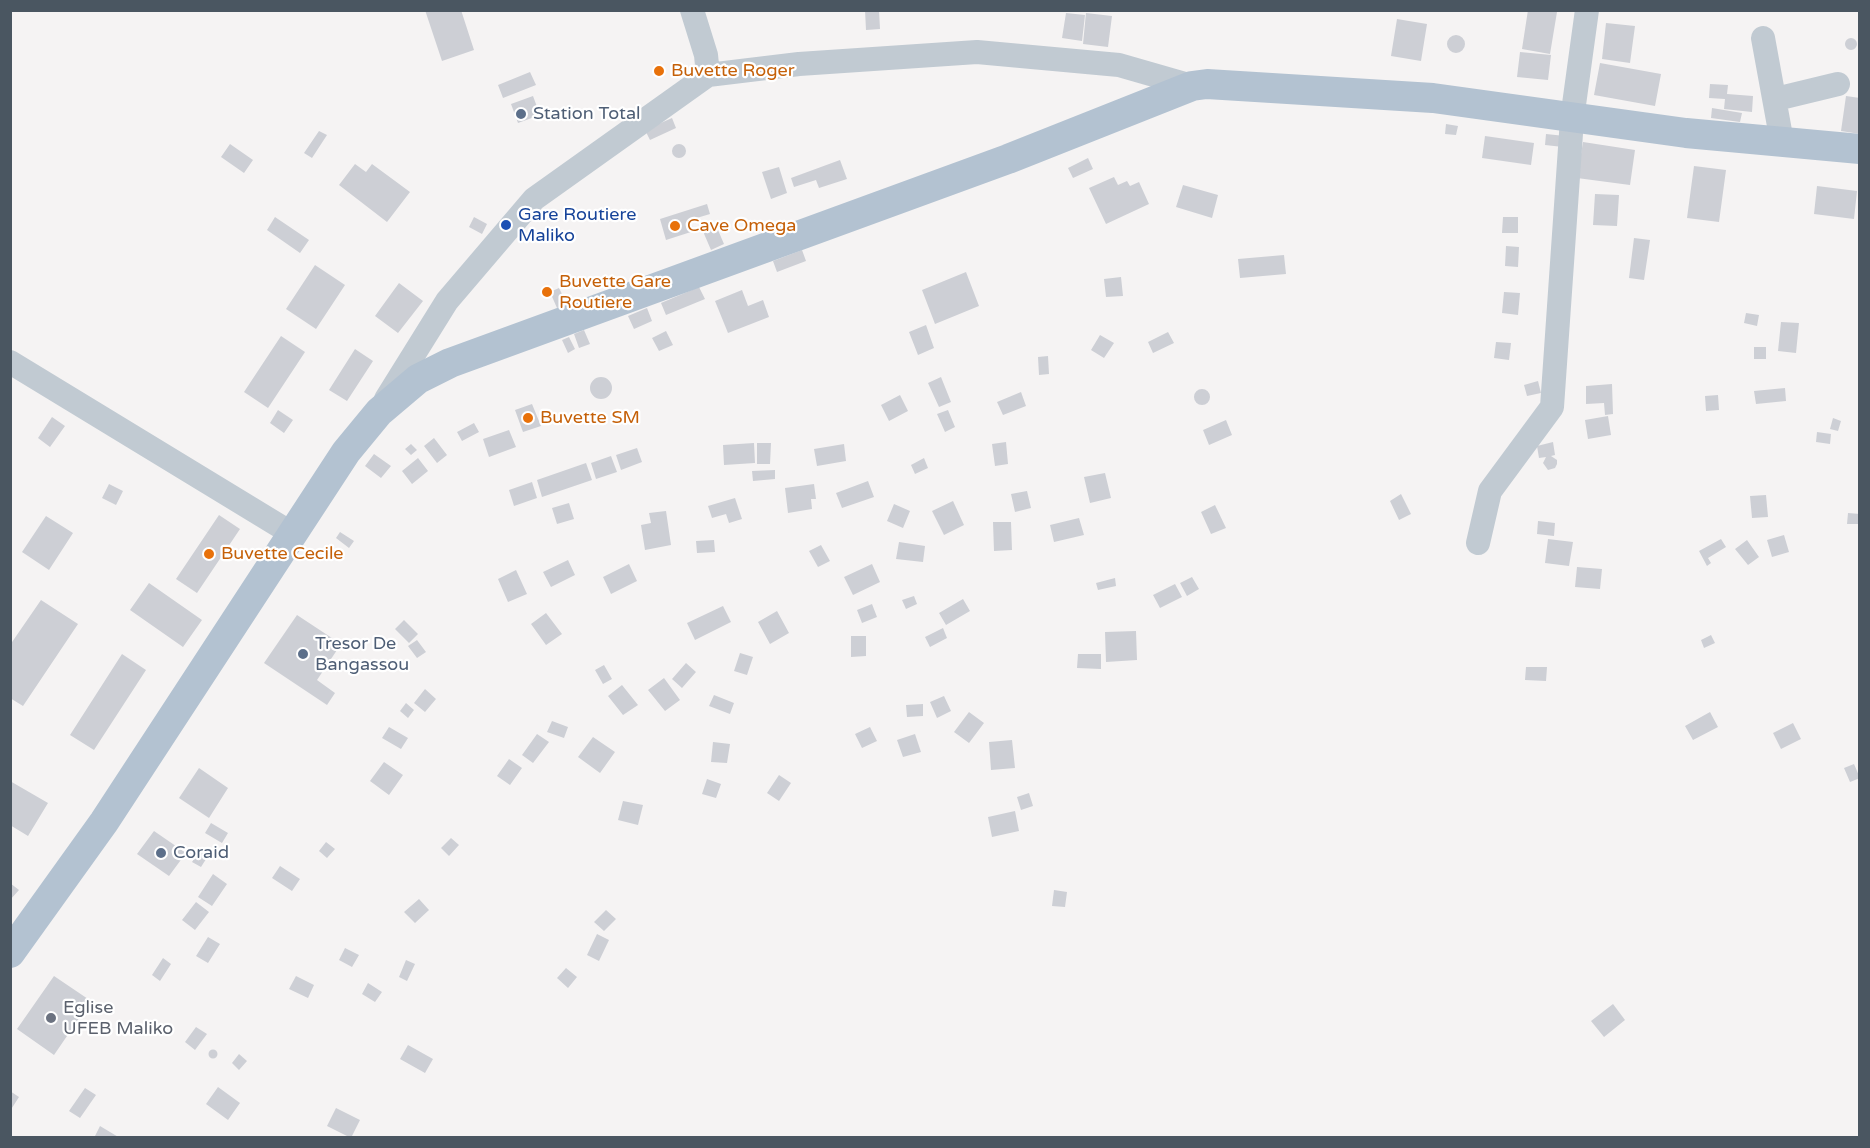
<!DOCTYPE html>
<style>
body{margin:0}
#map{position:relative;width:1870px;height:1148px;overflow:hidden;background:#f5f3f3;font-family:"Varela Round",sans-serif}
canvas{display:block}
.frame{position:absolute;inset:0;border:12px solid #4a5661;pointer-events:none}
</style>
<div id="map">
<canvas width="1870" height="1148"></canvas>
<div class="frame"></div>
</div>
<script>
const context = document.querySelector('canvas').getContext('2d');
context.lineJoin = 'round';
function fillPath(path, color) {
  context.fillStyle = color;
  context.fill(path, 'evenodd');
}
function shape(rows) {
  const path = new Path2D();
  for (const r of rows) {
    if (r.length === 3) {
      path.moveTo(r[0] + r[2], r[1]);
      path.arc(r[0], r[1], r[2], 0, 2 * Math.PI);
      continue;
    }
    path.moveTo(r[0], r[1]);
    for (let i = 2; i < r.length; i += 2) path.lineTo(r[i], r[i + 1]);
  }
  return path;
}
function stroke(path, color, width, dash) {
  context.strokeStyle = color;
  context.lineWidth = width;
  context.lineCap = dash ? 'butt' : 'round';
  context.setLineDash(dash || []);
  context.stroke(path);
}
function write(font, color, halo, rows, align = 'center') {
  context.font = font + ' "Varela Round",sans-serif';
  context.lineWidth = 4.5;
  context.setLineDash([]);
  context.textBaseline = 'middle';
  context.strokeStyle = halo;
  context.fillStyle = color;
  for (const [text, x, y, turn = 0] of rows) {
    context.save();
    context.translate(x, y);
    context.rotate((+turn || 0) * Math.PI / 180);
    context.textAlign = isNaN(turn) ? turn : align;
    if (halo) context.strokeText(text, 0, 0);
    context.fillText(text, 0, 0);
    context.restore();
  }
}
const building = shape([
 [425,10,461,10,474,50,442,61],
 [865,10,879,10,880,29,866,30],
 [1528,10,1557,12,1550,54,1522,49],
 [1066,13,1085,15,1082,41,1062,38],
 [1086,13,1112,16,1108,47,1083,44],
 [1397,19,1427,24,1421,61,1391,56],
 [1606,23,1635,26,1630,63,1602,59],
 [1456,44,9],
 [1851,44,6],
 [1520,52,1551,55,1548,80,1517,77],
 [1600,63,1661,74,1655,106,1594,95],
 [530,72,536,85,503,98,498,85],
 [1710,84,1728,85,1727,94,1753,96,1752,112,1724,109,1725,99,1709,98],
 [533,96,540,115,518,123,511,104],
 [1846,96,1860,98,1860,134,1841,131],
 [1712,108,1742,113,1740,122,1711,118],
 [672,118,676,128,650,140,645,130],
 [1446,124,1458,126,1456,135,1445,134],
 [319,131,327,135,312,158,304,153],
 [1546,134,1565,136,1563,147,1545,145],
 [1485,136,1534,143,1531,165,1482,158],
 [1583,142,1635,150,1630,185,1577,178],
 [679,151,7],
 [230,144,253,160,244,173,221,157],
 [1088,158,1093,169,1073,178,1068,168],
 [840,160,847,179,819,188,816,180,794,187,791,178],
 [355,164,366,172,372,164,410,192,387,222,339,185],
 [1694,166,1726,170,1719,222,1687,218],
 [779,167,787,193,771,199,762,172],
 [1114,177,1118,185,1127,181,1130,186,1139,182,1149,204,1106,224,1089,188],
 [1183,185,1218,195,1212,218,1176,207],
 [1817,186,1857,191,1854,219,1814,214],
 [1595,194,1619,195,1617,226,1593,225],
 [707,204,710,214,690,220,694,231,666,240,660,219],
 [275,217,309,240,300,253,267,230],
 [474,217,487,224,482,234,469,227],
 [1503,217,1518,217,1518,233,1502,233],
 [715,223,724,244,711,250,702,229],
 [1634,238,1650,240,1644,280,1629,278],
 [1506,246,1519,247,1518,267,1505,266],
 [802,250,806,261,777,272,773,261],
 [1284,255,1286,274,1240,278,1238,259],
 [315,265,345,285,316,329,286,309],
 [966,272,979,306,935,324,922,290],
 [1121,277,1123,296,1106,297,1104,279],
 [399,283,423,301,398,333,375,316],
 [699,287,705,299,666,315,661,303],
 [559,288,567,304,557,308,550,292],
 [742,290,748,306,763,300,769,317,728,333,715,301],
 [1504,292,1520,293,1518,315,1502,313],
 [647,308,652,321,634,329,628,316],
 [1746,313,1759,315,1757,326,1744,323],
 [1781,322,1799,323,1796,353,1778,351],
 [926,325,934,348,918,355,909,332],
 [584,330,590,344,579,348,574,334],
 [666,331,673,345,659,351,652,338],
 [1168,332,1174,343,1153,353,1148,342],
 [1100,335,1114,343,1104,358,1091,350],
 [281,336,305,352,268,408,244,392],
 [569,337,575,349,568,353,562,340],
 [1496,342,1511,343,1509,360,1494,358],
 [1754,347,1766,347,1766,359,1754,359],
 [355,349,373,361,347,401,329,390],
 [1048,356,1049,374,1039,375,1038,357],
 [601,388,11],
 [941,377,951,402,939,407,928,383],
 [1538,381,1541,393,1527,396,1524,385],
 [1612,384,1613,414,1605,415,1604,403,1586,404,1586,386],
 [1785,388,1786,401,1756,404,1754,391],
 [1202,397,8],
 [1021,392,1026,406,1003,415,997,402],
 [900,395,908,411,889,421,881,405],
 [1718,395,1719,410,1706,411,1705,396],
 [532,404,541,426,523,432,515,410],
 [278,410,293,420,284,433,270,423],
 [948,410,955,427,945,432,937,414],
 [1608,416,1611,435,1588,439,1585,420],
 [52,417,65,426,50,447,38,438],
 [1833,418,1841,421,1838,431,1830,429],
 [1226,420,1232,435,1209,445,1203,430],
 [474,423,479,432,462,441,457,432],
 [509,430,516,447,489,457,483,439],
 [1817,432,1831,434,1830,444,1816,442],
 [434,438,447,455,437,463,424,446],
 [1006,442,1008,464,995,466,992,444],
 [1553,442,1555,455,1551,456,1557,460,1557,464,1555,468,1548,470,1543,463,1546,457,1539,458,1537,446],
 [754,443,755,463,724,465,723,445],
 [757,443,771,443,770,464,757,464],
 [411,444,417,450,411,455,405,449],
 [844,444,846,461,817,466,814,449],
 [637,448,642,462,621,470,616,455],
 [374,454,391,466,381,478,365,466],
 [611,456,617,472,596,479,591,463],
 [418,458,428,471,412,484,402,471],
 [924,458,928,468,915,474,911,465],
 [586,463,592,480,542,497,537,480],
 [775,470,775,479,753,481,752,471],
 [1105,473,1111,498,1090,503,1084,477],
 [868,481,874,497,842,508,836,493],
 [532,482,537,498,514,506,509,490],
 [109,484,123,491,116,505,102,498],
 [814,484,816,499,811,499,812,509,788,513,785,488],
 [1027,491,1031,508,1015,512,1011,494],
 [1401,494,1411,514,1399,520,1390,501],
 [1766,495,1768,517,1752,518,1750,496],
 [735,498,742,519,729,523,726,514,712,518,708,506],
 [953,501,964,525,944,535,932,511],
 [569,503,574,519,557,524,552,508],
 [894,504,910,511,903,528,887,521],
 [1215,505,1226,528,1211,534,1201,512],
 [666,511,671,545,645,550,641,525,651,523,649,513],
 [1848,513,1860,514,1860,524,1847,524],
 [219,515,240,529,197,593,176,579],
 [46,516,73,533,49,570,22,552],
 [1079,518,1084,535,1054,542,1050,525],
 [1538,521,1555,523,1554,536,1537,534],
 [993,522,1011,522,1012,550,994,551],
 [340,532,354,541,349,548,336,538],
 [1784,535,1789,552,1772,557,1767,540],
 [1548,539,1573,542,1569,566,1545,563],
 [1721,539,1726,547,1708,558,1711,563,1707,566,1699,551],
 [714,540,715,552,697,553,696,541],
 [1747,540,1759,557,1748,565,1735,549],
 [899,542,925,546,923,562,896,559],
 [821,545,830,561,818,567,809,551],
 [568,560,575,575,551,587,543,572],
 [629,564,637,581,611,594,603,577],
 [872,564,880,582,853,595,844,577],
 [1577,567,1602,569,1600,589,1575,587],
 [516,570,527,594,508,602,498,579],
 [1192,577,1199,589,1187,596,1180,583],
 [1115,578,1116,586,1098,590,1096,583],
 [149,583,202,620,183,647,130,610],
 [1175,584,1182,597,1160,608,1153,595],
 [914,596,917,604,906,609,902,600],
 [963,599,970,611,946,625,939,613],
 [41,600,78,624,23,706,10,698,10,645],
 [872,604,877,617,862,623,857,610],
 [723,606,731,622,695,640,687,623],
 [777,611,789,633,770,644,758,622],
 [546,613,562,634,546,645,531,624],
 [297,615,341,644,317,680,335,693,327,705,264,663],
 [404,620,418,634,409,643,395,629],
 [943,628,947,638,930,647,925,637],
 [1136,631,1137,660,1106,662,1105,632],
 [1711,635,1715,643,1704,648,1701,640],
 [851,636,866,636,866,656,851,657],
 [417,640,426,652,417,658,408,646],
 [740,653,753,657,747,675,734,671],
 [122,654,146,670,94,750,70,735],
 [1078,654,1101,654,1101,669,1077,668],
 [686,663,696,672,682,688,672,679],
 [604,665,612,679,603,684,595,670],
 [1526,667,1547,667,1546,681,1525,680],
 [664,678,680,700,665,711,648,690],
 [622,685,638,705,623,715,608,696],
 [425,689,436,699,425,712,414,703],
 [714,695,734,703,730,714,709,706],
 [944,696,951,711,937,718,930,702],
 [406,703,414,710,408,718,400,711],
 [923,704,923,716,907,717,906,705],
 [969,712,984,723,969,743,954,732],
 [1710,712,1718,727,1693,740,1685,726],
 [552,721,568,727,564,738,547,732],
 [1793,723,1801,739,1781,749,1773,733],
 [389,727,408,738,401,749,382,738],
 [870,727,877,741,862,748,855,734],
 [537,734,549,742,533,763,522,755],
 [915,734,921,752,903,757,897,740],
 [593,737,615,752,600,773,578,757],
 [1012,740,1015,768,991,770,989,742],
 [713,742,730,744,727,763,711,762],
 [509,759,522,768,510,785,497,776],
 [384,762,403,775,389,795,370,781],
 [1854,764,1860,778,1850,782,1844,768],
 [199,768,228,788,209,818,179,798],
 [779,775,791,783,779,801,767,793],
 [707,779,721,784,716,798,702,794],
 [10,781,48,803,28,836,10,825],
 [1029,793,1033,806,1021,810,1017,797],
 [623,801,643,805,638,825,618,820],
 [1015,811,1019,831,992,837,988,817],
 [211,823,228,833,222,843,205,833],
 [154,831,186,853,169,876,137,854],
 [451,838,459,845,449,856,441,848],
 [326,842,335,849,327,858,319,851],
 [199,851,208,856,201,867,192,862],
 [280,866,300,879,292,891,272,878],
 [213,874,227,884,212,906,198,897],
 [10,883,19,890,10,900],
 [1054,890,1067,892,1065,907,1052,906],
 [419,899,429,910,415,923,404,912],
 [196,902,209,912,195,930,182,920],
 [606,910,616,919,604,931,594,922],
 [597,934,609,940,599,961,587,955],
 [208,937,220,944,208,963,196,956],
 [345,948,359,955,352,967,339,960],
 [163,958,171,964,160,981,152,975],
 [406,960,415,964,407,981,399,977],
 [566,968,577,977,568,988,557,978],
 [54,976,91,1001,54,1055,17,1029],
 [296,976,314,985,308,998,289,989],
 [368,983,382,992,375,1002,362,994],
 [1613,1004,1625,1020,1604,1037,1591,1021],
 [196,1027,207,1034,195,1050,185,1042],
 [408,1045,433,1059,425,1073,400,1059],
 [213,1054,4.5],
 [239,1054,247,1061,239,1070,232,1063],
 [218,1087,240,1103,228,1120,206,1104],
 [85,1088,96,1095,80,1118,69,1111],
 [10,1091,19,1097,10,1111],
 [336,1108,360,1120,351,1138,327,1126],
 [100,1126,120,1138,94,1138]
]);
const minor = shape([
 [692,10,706,55,708,75],
 [1763,38,1782,142],
 [1776,99,1838,84],
 [10,362,291,533],
 [386,399,447,301,534,199,708,75,799,64,977,52,1119,65,1192,86],
 [1478,543,1490,491,1552,407,1572,119,1587,10]
]);
const major = shape([
 [10,953,104,822,346,452,379,412,418,379,450,363,1008,159,1192,86,1207,84,1433,98,1686,133,1860,149]
]);
const markers = [
 [659,71,6,"#e8710a"],
 [521,114,6,"#5c6f8a"],
 [506,225,6,"#1a4fb4"],
 [675,226,6,"#e8710a"],
 [547,292,6,"#e8710a"],
 [528,418,6,"#e8710a"],
 [209,554,6,"#e8710a"],
 [303,654,6,"#5c6f8a"],
 [161,853,6,"#5c6f8a"],
 [51,1018,6,"#6b7280"]
];
const foodNames = [
 ["Buvette Roger",671,71],
 ["Cave Omega",687,226],
 ["Buvette Gare",559,282],
 ["Routiere",559,303],
 ["Buvette SM",540,418],
 ["Buvette Cecile",221,554]
];
const serviceNames = [
 ["Station Total",533,114],
 ["Tresor De",315,644],
 ["Bangassou",315,665],
 ["Coraid",173,853]
];
const transitNames = [
 ["Gare Routiere",518,215],
 ["Maliko",518,236]
];
const worshipNames = [
 ["Eglise",63,1008],
 ["UFEB Maliko",63,1029]
];
fillPath(building, '#cdcfd5');
stroke(minor, '#c1cad2', 24);
stroke(major, '#b3c2d1', 30);
for (const [x, y, r, color] of markers) {
  const dot = new Path2D();
  dot.arc(x, y, r, 0, 2 * Math.PI);
  context.fillStyle = color;
  context.fill(dot);
  stroke(dot, '#fff', 2);
}
write('18px', '#c56008', '#fff', foodNames, 'left');
write('18px', '#4e5e75', '#fff', serviceNames, 'left');
write('18px', '#164399', '#fff', transitNames, 'left');
write('18px', '#5b616d', '#fff', worshipNames, 'left');
</script>
